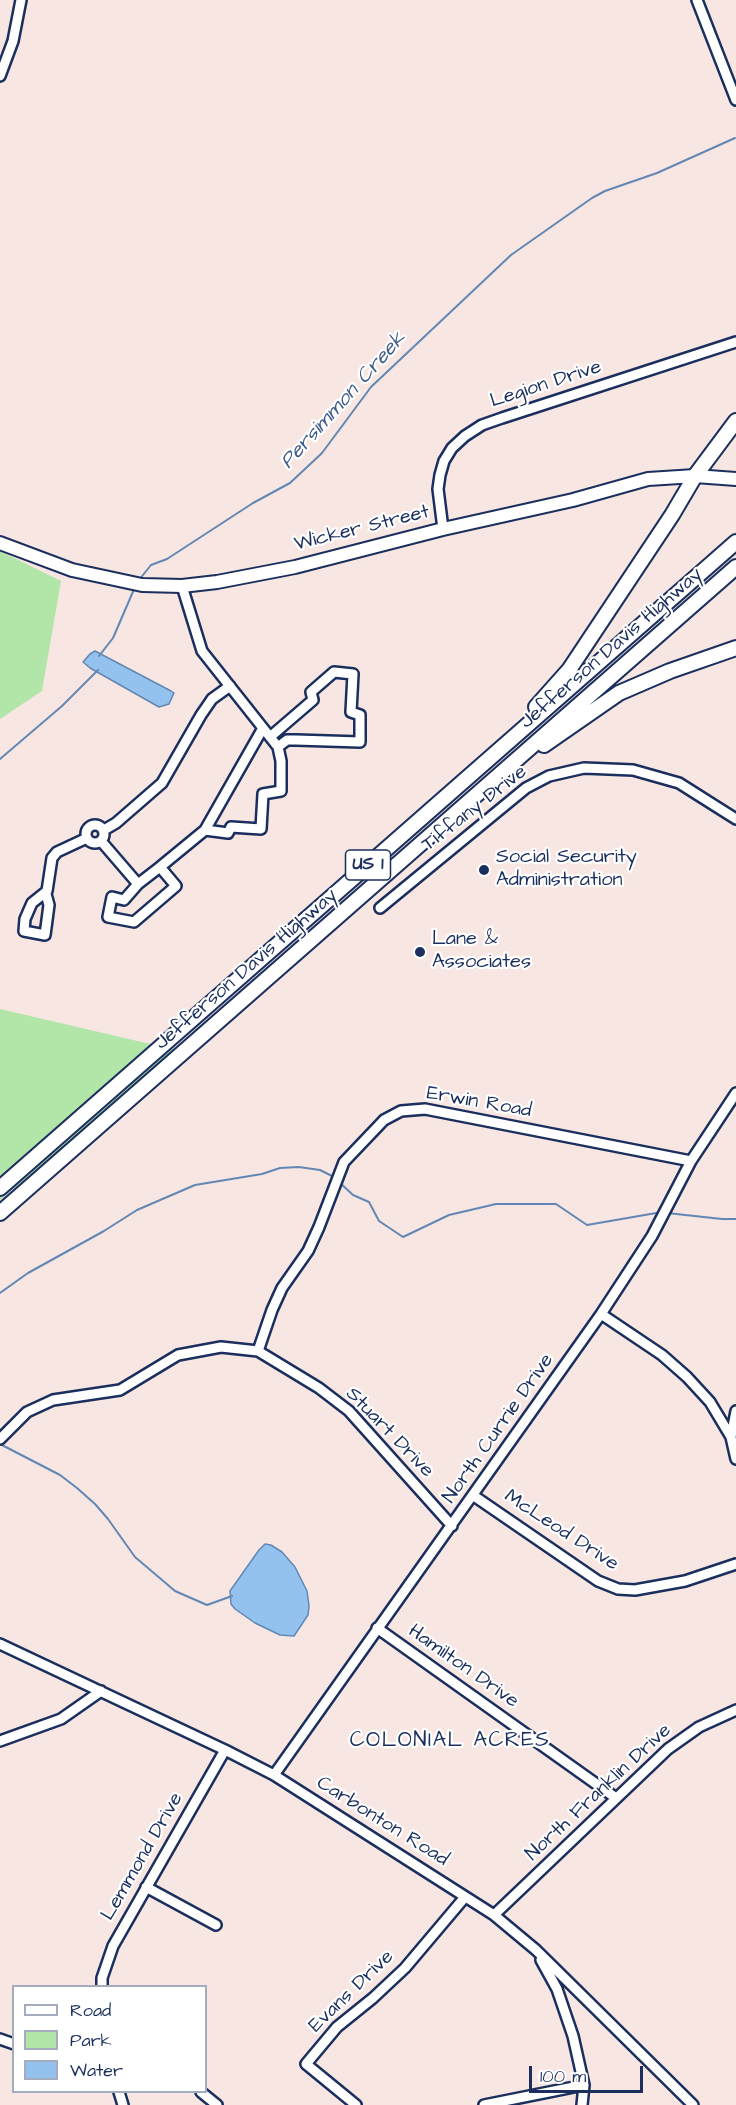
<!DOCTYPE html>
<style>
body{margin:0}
#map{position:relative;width:736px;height:2105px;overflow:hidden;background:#f7e6e1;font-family:"Architects Daughter",sans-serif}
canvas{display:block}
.legend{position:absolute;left:12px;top:1985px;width:195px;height:108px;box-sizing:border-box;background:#fff;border:2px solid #a4acbf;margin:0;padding:8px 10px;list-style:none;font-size:18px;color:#1b2f5e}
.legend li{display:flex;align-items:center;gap:12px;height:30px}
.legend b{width:30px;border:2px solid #a4acbf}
.scale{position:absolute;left:529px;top:2066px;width:114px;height:27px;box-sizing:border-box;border:3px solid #1b2f5e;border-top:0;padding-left:8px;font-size:18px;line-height:21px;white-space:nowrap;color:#1b2f5e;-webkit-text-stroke:4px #fff;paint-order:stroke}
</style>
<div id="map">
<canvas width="736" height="2105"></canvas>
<ul class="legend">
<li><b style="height:8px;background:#fff"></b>Road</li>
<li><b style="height:16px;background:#b2e6a8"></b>Park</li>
<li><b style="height:16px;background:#93c2ee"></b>Water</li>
</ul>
<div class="scale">100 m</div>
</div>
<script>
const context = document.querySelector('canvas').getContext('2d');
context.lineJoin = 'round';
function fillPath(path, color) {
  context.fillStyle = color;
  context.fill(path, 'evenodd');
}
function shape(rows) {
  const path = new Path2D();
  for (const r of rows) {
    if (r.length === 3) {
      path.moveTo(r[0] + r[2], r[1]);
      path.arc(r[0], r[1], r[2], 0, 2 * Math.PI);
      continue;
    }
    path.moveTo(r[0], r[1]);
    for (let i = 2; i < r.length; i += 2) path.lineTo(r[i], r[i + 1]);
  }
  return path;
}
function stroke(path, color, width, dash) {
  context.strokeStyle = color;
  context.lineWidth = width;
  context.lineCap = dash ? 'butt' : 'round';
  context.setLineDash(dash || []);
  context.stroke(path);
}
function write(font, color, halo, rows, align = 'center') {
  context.font = font + ' "Architects Daughter",sans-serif';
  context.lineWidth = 4.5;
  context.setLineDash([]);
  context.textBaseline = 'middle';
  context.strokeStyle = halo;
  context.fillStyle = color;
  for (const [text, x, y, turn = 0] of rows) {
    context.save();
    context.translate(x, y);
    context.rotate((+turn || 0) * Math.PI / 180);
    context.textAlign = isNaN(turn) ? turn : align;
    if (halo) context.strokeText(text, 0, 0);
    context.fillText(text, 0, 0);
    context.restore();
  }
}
const green = shape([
 [0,551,61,581,42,691,0,719],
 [0,1009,176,1050,128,1094,0,1200]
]);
const water = shape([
 [95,651,171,691,174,693,169,704,159,707,90,668,83,662,90,654,95,651],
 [265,1544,271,1545,282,1552,295,1567,307,1591,309,1606,308,1615,294,1636,280,1635,255,1623,235,1609,231,1604,230,1591,259,1550,265,1544]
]);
const stream = shape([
 [139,580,151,565,167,559,253,503,290,483,322,453,371,387,511,255,592,198,605,191,657,173,735,138],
 [99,656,113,638,135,587],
 [0,759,62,706,98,670],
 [338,1181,353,1195,369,1202,379,1221,403,1237,449,1215,496,1204,556,1204,587,1225,662,1212],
 [667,1213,722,1219,736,1219],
 [0,1293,28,1273,104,1231,137,1210,195,1185,262,1174,280,1168,299,1167,320,1170,334,1177],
 [0,1444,60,1475,77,1488,95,1504,108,1519,135,1557,175,1591,207,1605,232,1596]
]);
const minor = shape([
 [697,0,736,100],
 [0,76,13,41,21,0],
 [443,529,438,489,440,475,444,461,452,448,465,436,482,425,502,418,736,342],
 [182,586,202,651,278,747,281,761,281,791,263,794,261,829,231,827,228,833,205,830],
 [270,737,313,700,311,692,334,672,353,674,351,712,360,715,360,742,296,740,287,740,278,747],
 [95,834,9],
 [104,830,116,823,162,783,201,715,212,699,230,686],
 [101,841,138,884],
 [160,867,176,886,134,922,108,917,112,897,124,900,138,884,160,867,205,830,263,728],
 [46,894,49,905,45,935,24,931,25,919,32,903,47,891,52,858,57,852,87,838],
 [380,908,526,788,549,776,584,768,633,770,679,783,736,819],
 [601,1314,662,1355,687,1377,710,1402,731,1437,736,1459],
 [258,1351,272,1310,282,1288,308,1251,319,1227,344,1162,384,1120,401,1111,425,1109,691,1161],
 [731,1437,736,1411],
 [0,1439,27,1412,53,1400,120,1390,178,1355,221,1347,258,1351,319,1388,349,1411,452,1526],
 [474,1496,598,1581,618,1589,635,1590,685,1581,736,1564],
 [377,1628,616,1798],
 [0,1644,225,1750,274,1775,494,1915,536,1950,693,2105],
 [0,1741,61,1719,101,1691],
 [274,1775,601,1314,652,1236,691,1161,736,1093],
 [146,1887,216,1925],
 [494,1915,668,1749,699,1727,736,1710],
 [541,1960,557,1989,573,2036,584,2085,582,2105],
 [102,1986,102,1978,113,1946,225,1750],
 [0,2039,14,2044],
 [119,2092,123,2105],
 [201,2092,217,2105],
 [356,2105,306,2064,337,2027,373,1998,405,1968,465,1897],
 [484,2105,584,2085]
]);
const major = shape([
 [0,543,72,570,142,585,182,586,217,582,295,567,443,529,573,500,648,479,695,476,736,479]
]);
const highway = shape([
 [536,707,569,670,672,515,695,476,736,421],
 [544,745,619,693,670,671,736,648],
 [0,1188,736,542],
 [0,1213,736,567]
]);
const markers = [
 [484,870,6,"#1b2f5e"],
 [420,952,6,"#1b2f5e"]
];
const shields = [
 [368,865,45]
];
const shieldNames = [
 ["US 1",368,865]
];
const streetNames = [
 ["Legion Drive",546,385,-18],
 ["Wicker Street",362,529,-14],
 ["Jefferson Davis Highway",612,649,-41],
 ["Tiffany Drive",475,809,-38],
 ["Jefferson Davis Highway",247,970,-41],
 ["Erwin Road",479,1103,10],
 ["North Currie Drive",499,1429,-55],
 ["Stuart Drive",389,1433,46],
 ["McLeod Drive",561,1531,33],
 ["Hamilton Drive",463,1667,35],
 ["North Franklin Drive",599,1793,-43],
 ["Carbonton Road",382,1822,32],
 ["Lemmond Drive",143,1857,-60],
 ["Evans Drive",352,1992,-44]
];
const poiNames = [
 ["Social Security",496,858],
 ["Administration",496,881],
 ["Lane &",432,940],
 ["Associates",432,963]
];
const waterNames = [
 ["Persimmon Creek",344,401,-48]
];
const neighbourhoodNames = [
 ["COLONIAL ACRES",450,1742]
];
fillPath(green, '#b2e6a8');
fillPath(water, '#93c2ee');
stroke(water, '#6387b4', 1.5);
stroke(stream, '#6387b4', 2);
stroke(minor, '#1b2f5e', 14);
stroke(major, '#1b2f5e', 16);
stroke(highway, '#1b2f5e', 18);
stroke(minor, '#fff', 9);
stroke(major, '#fff', 12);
stroke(highway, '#fff', 14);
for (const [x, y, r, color] of markers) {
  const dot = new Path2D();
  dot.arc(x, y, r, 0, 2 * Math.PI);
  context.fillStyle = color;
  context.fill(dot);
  stroke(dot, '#fff', 2);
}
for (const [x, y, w] of shields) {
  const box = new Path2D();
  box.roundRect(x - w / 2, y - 15, w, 30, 4.5);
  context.fillStyle = '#fff';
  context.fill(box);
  stroke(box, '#1b2f5e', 1.5);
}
write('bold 18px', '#1b2f5e', null, shieldNames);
write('20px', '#1b2f5e', '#fff', streetNames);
write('20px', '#1b2f5e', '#fff', poiNames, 'left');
write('italic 21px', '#3f5b89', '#fff', waterNames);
context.letterSpacing = '1.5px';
write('21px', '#1b2f5e', '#fff', neighbourhoodNames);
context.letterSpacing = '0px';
</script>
